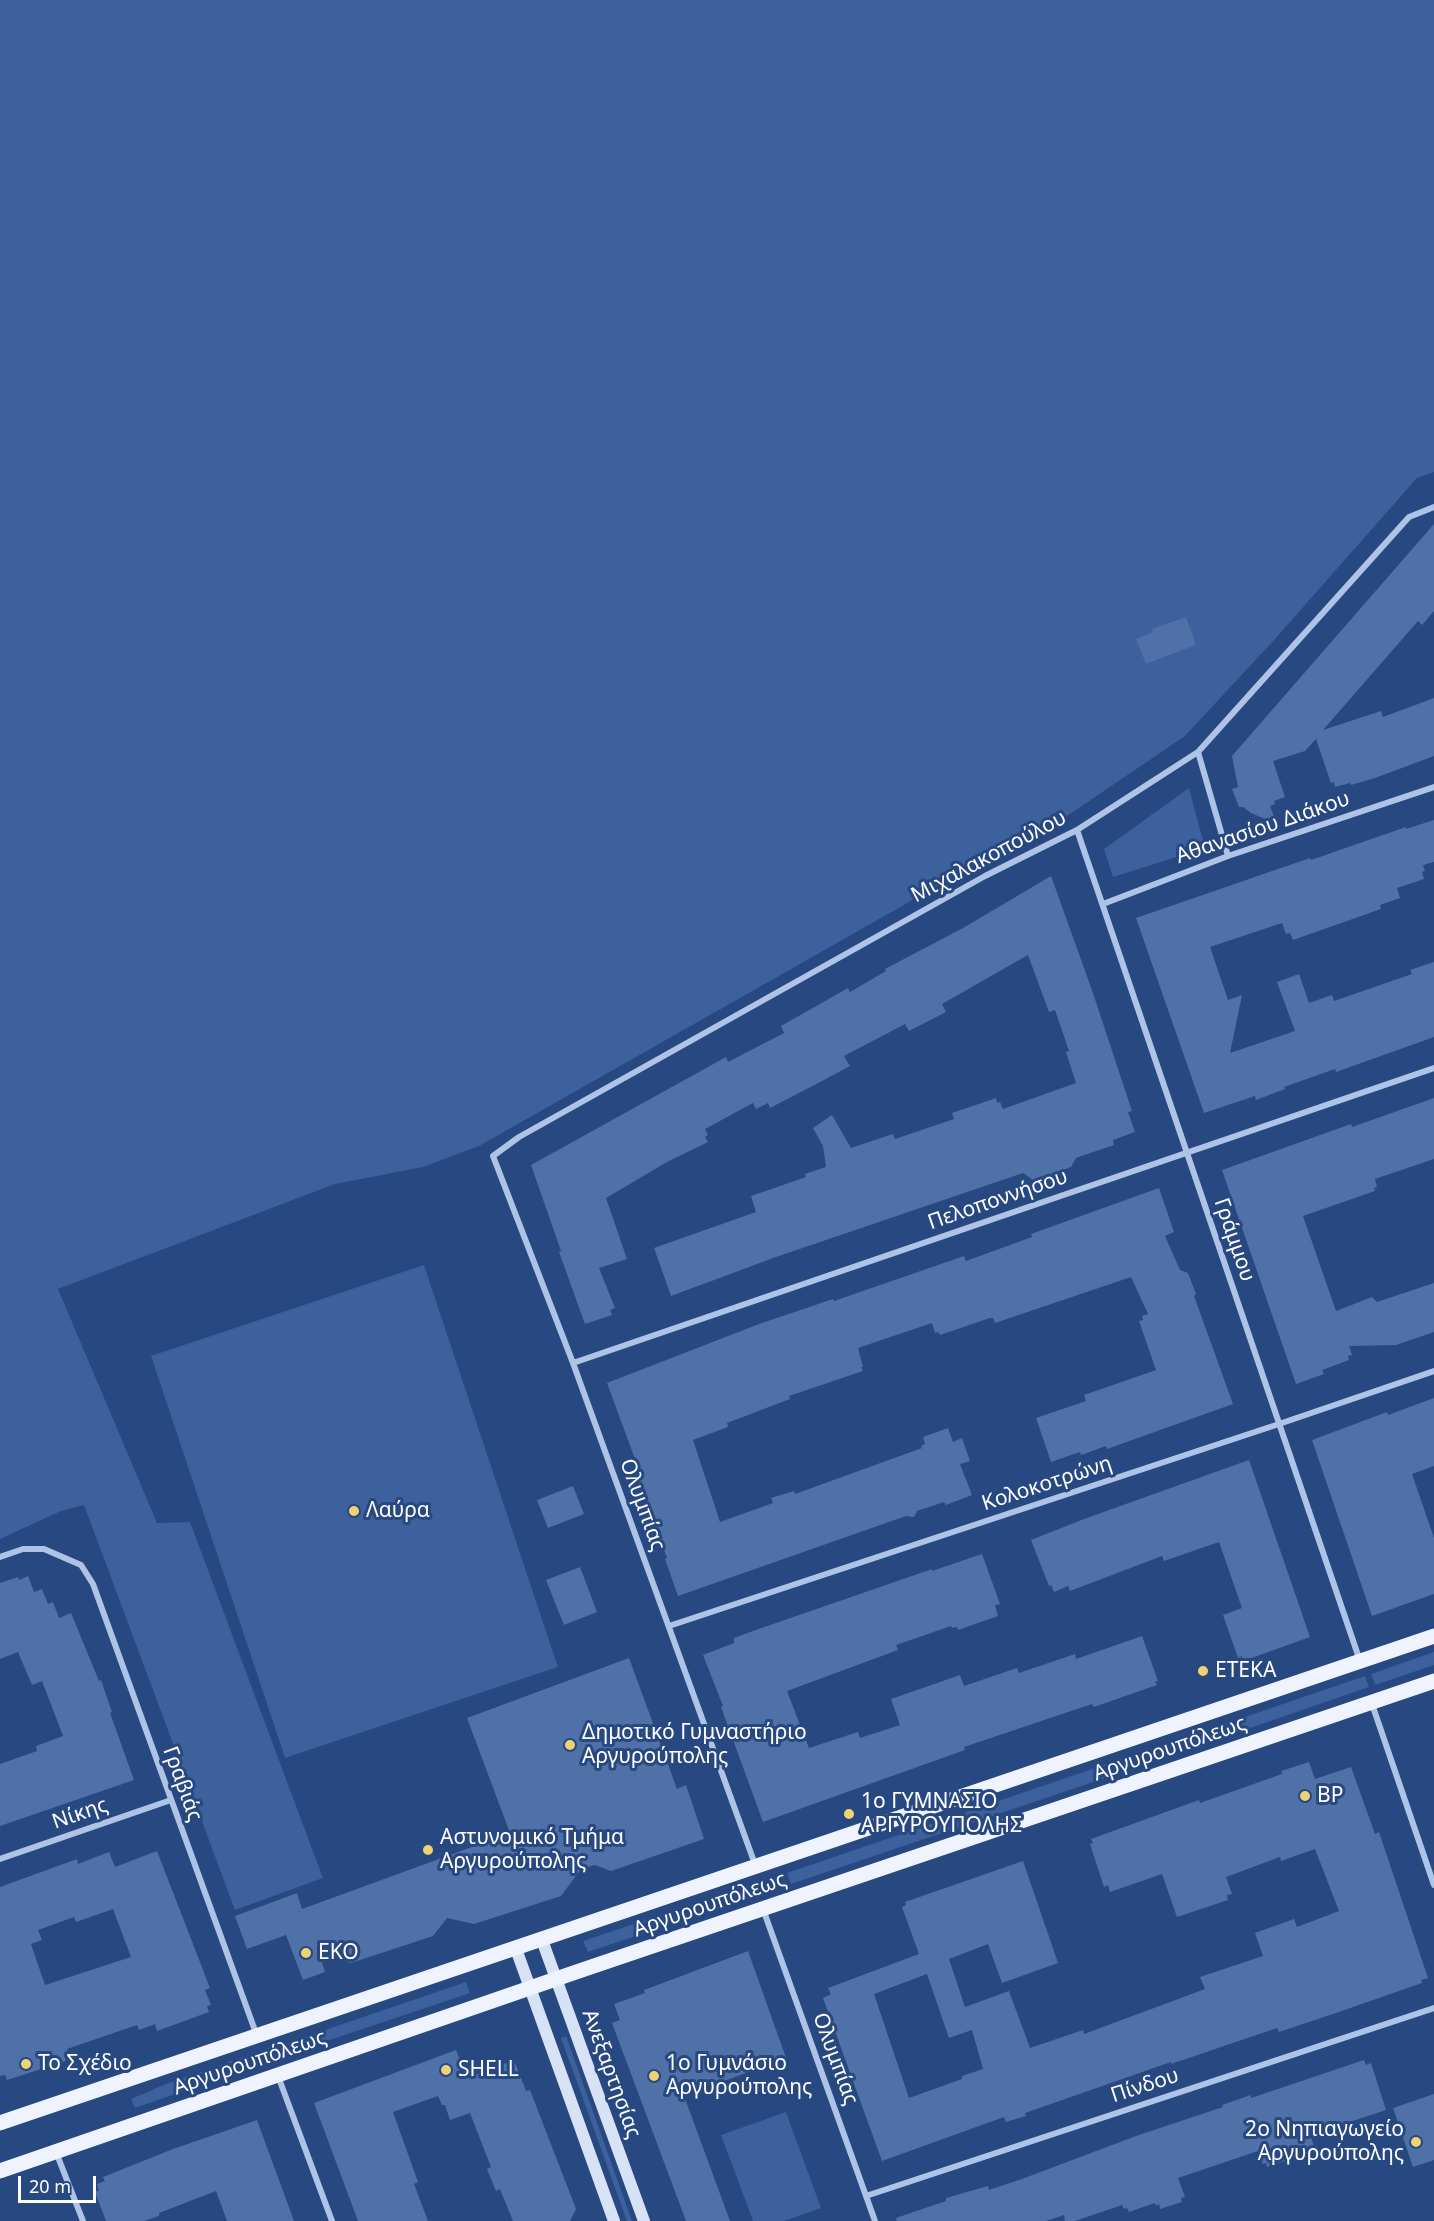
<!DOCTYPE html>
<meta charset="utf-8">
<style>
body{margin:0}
#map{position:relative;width:1434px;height:2221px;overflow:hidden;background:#274880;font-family:"Noto Sans",sans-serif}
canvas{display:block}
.scale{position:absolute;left:18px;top:2176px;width:78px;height:27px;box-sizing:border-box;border:3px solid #fff;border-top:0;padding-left:8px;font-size:18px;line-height:21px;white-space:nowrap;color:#fff;-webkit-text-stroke:4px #274880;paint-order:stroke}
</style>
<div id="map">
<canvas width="1434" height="2221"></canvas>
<div class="scale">20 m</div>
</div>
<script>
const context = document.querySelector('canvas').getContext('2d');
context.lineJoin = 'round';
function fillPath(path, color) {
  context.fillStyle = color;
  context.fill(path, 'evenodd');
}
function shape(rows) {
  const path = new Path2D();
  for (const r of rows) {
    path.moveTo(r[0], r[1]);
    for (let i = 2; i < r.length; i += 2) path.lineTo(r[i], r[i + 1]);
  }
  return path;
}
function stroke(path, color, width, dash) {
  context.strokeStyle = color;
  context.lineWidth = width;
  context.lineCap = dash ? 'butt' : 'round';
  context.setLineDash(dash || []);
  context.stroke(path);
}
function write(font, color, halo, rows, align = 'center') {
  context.font = font + ' "Noto Sans",sans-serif';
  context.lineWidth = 6;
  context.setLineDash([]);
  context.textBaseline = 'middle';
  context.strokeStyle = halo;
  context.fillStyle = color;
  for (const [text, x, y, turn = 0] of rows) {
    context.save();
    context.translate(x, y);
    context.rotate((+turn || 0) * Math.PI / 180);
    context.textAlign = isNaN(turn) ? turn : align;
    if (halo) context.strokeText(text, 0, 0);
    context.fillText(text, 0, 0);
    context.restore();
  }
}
const green = shape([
 [0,0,1434,0,1434,472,1417,478,1275,639,1185,736,1070,814,1008,846,479,1146,423,1167,335,1184,58,1289,157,1523,190,1522,323,1878,235,1910,84,1505,61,1511,0,1539],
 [1189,788,1205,848,1113,877,1104,849],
 [424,1265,558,1667,285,1758,151,1356],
 [1434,1652,1434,1665,1375,1685,1371,1674],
 [1365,1676,1369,1687,1102,1779,791,1884,787,1873],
 [766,1880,770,1891,588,1952,583,1941],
 [466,1982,470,1993,288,2054,284,2044],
 [566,2036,632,2221,627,2221,561,2038],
 [277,2045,281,2057,135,2108,131,2099,166,2084],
 [786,2112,821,2208,784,2221,753,2221,721,2135]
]);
const building = shape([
 [1434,524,1434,611,1422,625,1418,621,1323,730,1381,711,1383,717,1434,698,1434,756,1375,778,1351,785,1350,783,1335,787,1334,782,1331,783,1316,739,1305,751,1273,761,1285,797,1274,801,1275,804,1270,806,1277,824,1251,813,1243,807,1239,807,1232,789,1238,787,1232,756],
 [1186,617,1196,645,1146,664,1136,639,1153,632,1152,629],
 [1434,820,1434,862,1423,865,1425,871,1422,872,1424,879,1397,888,1400,898,1380,905,1381,909,1293,940,1290,933,1286,934,1282,923,1210,947,1228,1000,1242,995,1230,1053,1295,1031,1277,982,1299,974,1309,1003,1332,995,1334,1001,1412,974,1410,970,1434,962,1434,1037,1336,1072,1335,1069,1284,1087,1285,1089,1256,1100,1255,1096,1204,1113,1136,918,1310,858,1311,860,1406,827,1406,829],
 [1051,876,1093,993,1132,1111,1128,1112,1135,1132,1113,1140,1114,1145,1076,1158,1071,1167,1033,1180,1023,1173,776,1257,671,1296,654,1248,756,1212,751,1196,806,1177,805,1174,826,1167,823,1146,813,1128,832,1115,851,1148,893,1134,895,1139,954,1119,952,1113,996,1098,997,1103,1000,1102,1003,1109,1076,1083,1066,1052,1069,1051,1055,1010,1049,1012,1028,955,942,1004,946,1012,909,1031,905,1024,844,1056,850,1066,824,1080,770,1108,768,1103,756,1109,753,1103,705,1129,708,1135,705,1137,708,1142,667,1162,606,1198,627,1259,599,1268,615,1308,610,1310,612,1315,585,1324,559,1252,561,1251,531,1165,726,1057,728,1062,784,1033,781,1026,848,988,850,992,886,971,885,969,963,928],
 [1434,1098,1434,1159,1375,1179,1377,1187,1374,1188,1375,1191,1303,1216,1336,1311,1372,1297,1377,1302,1434,1283,1434,1332,1396,1345,1349,1346,1352,1355,1348,1356,1349,1360,1322,1370,1324,1374,1296,1384,1222,1170,1351,1124,1352,1127],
 [1159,1188,1174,1232,1165,1236,1180,1270,1188,1273,1196,1294,1194,1296,1233,1404,1107,1449,1106,1446,1081,1455,1080,1452,1051,1462,1036,1418,1086,1401,1084,1395,1156,1370,1139,1321,1143,1320,1142,1316,1148,1314,1131,1277,995,1323,993,1318,990,1318,940,1335,938,1332,935,1333,932,1323,858,1348,863,1367,861,1367,863,1371,789,1396,790,1399,727,1423,728,1427,693,1440,720,1522,773,1503,771,1498,794,1491,795,1494,922,1448,921,1446,925,1444,923,1437,948,1428,953,1442,962,1438,970,1461,960,1464,972,1495,946,1505,944,1502,917,1511,914,1517,906,1516,678,1596,665,1559,667,1558,631,1460,635,1459,607,1383,759,1324,833,1299,834,1301,964,1256,966,1261,1032,1237,1031,1234],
 [1434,1398,1434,1466,1412,1474,1434,1538,1434,1594,1372,1616,1312,1440,1387,1412,1388,1415],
 [1249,1460,1310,1637,1243,1661,1242,1656,1238,1658,1223,1615,1242,1608,1219,1542,1164,1561,1162,1556,1070,1591,1068,1586,1054,1592,1051,1585,1049,1586,1031,1540,1084,1519],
 [573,1486,584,1514,548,1528,537,1500],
 [982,1554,1000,1604,995,1605,998,1616,958,1630,957,1627,952,1628,951,1626,896,1645,898,1650,787,1691,809,1748,858,1732,860,1738,900,1725,891,1699,960,1675,964,1686,1017,1668,1019,1673,1075,1654,1076,1659,1142,1636,1158,1681,1155,1681,1157,1685,1094,1707,1092,1704,964,1747,965,1750,763,1822,721,1707,723,1706,703,1655,734,1643,734,1638,753,1631,932,1569,932,1571],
 [580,1567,597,1612,564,1625,546,1580],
 [28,1576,34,1592,42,1589,48,1604,53,1602,59,1618,71,1613,99,1681,101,1680,112,1712,110,1713,134,1780,0,1826,0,1764,37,1751,36,1746,63,1736,42,1681,32,1685,18,1652,0,1659,0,1583,18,1577,19,1580],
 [629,1658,677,1789,686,1785,704,1839,611,1871,595,1865,581,1869,561,1896,474,1924,447,1918,433,1936,351,1963,319,1953,325,1972,303,1980,286,1935,247,1949,235,1916,297,1893,302,1909,510,1833,467,1718],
 [1309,1762,1315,1779,1351,1767,1375,1834,1379,1832,1428,1978,1421,1980,1422,1983,1336,2013,1279,2032,1277,2028,1171,2064,1171,2062,1025,2113,1026,2116,1006,2122,1004,2117,882,2161,823,1998,831,1994,828,1988,919,1954,902,1907,906,1905,905,1902,1023,1861,1058,1963,1002,1983,988,1944,949,1959,965,2007,1009,1991,1030,2048,1083,2030,1084,2034,1205,1989,1200,1977,1263,1956,1255,1933,1294,1919,1297,1927,1339,1911,1315,1849,1281,1861,1280,1857,1226,1877,1232,1894,1227,1895,1228,1900,1177,1917,1162,1874,1110,1892,1108,1885,1104,1887,1090,1844,1093,1843,1091,1839,1199,1800,1200,1803,1282,1774,1281,1771],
 [927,1974,949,2038,972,2030,983,2069,962,2076,962,2079,909,2098,874,1994],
 [157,1851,210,1988,205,1990,211,2005,207,2006,209,2012,157,2031,155,2024,139,2030,137,2025,67,2049,68,2053,64,2054,66,2061,7,2080,5,2075,0,2076,0,1887,77,1859,78,1864,109,1852,115,1867],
 [113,1909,131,1957,45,1985,31,1944,42,1940,38,1930,74,1917,76,1922],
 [748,1951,786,2058,684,2096,730,2221,686,2221,612,2023,620,2020,614,2004,645,1993,644,1990],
 [456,2050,467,2078,514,2060,526,2091,530,2090,576,2209,570,2221,513,2221,500,2189,496,2191,487,2169,491,2167,470,2113,450,2120,445,2105,442,2105,438,2096,393,2112,418,2182,414,2184,428,2221,358,2221,314,2103],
 [1364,2060,1366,2065,1371,2063,1386,2110,1310,2135,1314,2146,1311,2148,1312,2152,1267,2167,1266,2163,1263,2164,1258,2151,1178,2178,1185,2197,1181,2198,1182,2202,1160,2209,1159,2204,1156,2206,1155,2203,1129,2212,1127,2208,1124,2209,1122,2205,1075,2221,1065,2221,1064,2215,1046,2221,897,2221,896,2218,946,2201,946,2198,988,2186,989,2190,1022,2179,1136,2136,1223,2107,1222,2105,1251,2095,1251,2098],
 [1434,2094,1434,2160,1413,2167,1393,2108],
 [257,2120,294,2221,227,2221,216,2191,159,2213,159,2216,144,2221,106,2221,95,2192,99,2190,97,2184,105,2181,103,2177,173,2149]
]);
const street = shape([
 [1198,752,1228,856],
 [1077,830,1360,1661],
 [1103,904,1228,856,1434,787],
 [573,1363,1434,1068],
 [0,1557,23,1549,44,1549,81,1565,93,1584,257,2036],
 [669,1626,1279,1424,1434,1371],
 [1372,1704,1434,1885],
 [0,1859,171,1800],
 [756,1867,573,1363,493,1156,519,1137,985,876,1077,830,1198,752,1409,517,1434,507],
 [763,1909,875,2221],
 [278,2076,332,2221],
 [56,2152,83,2221],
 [866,2196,1434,2008]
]);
const secondary = shape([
 [542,1940,644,2221],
 [516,1949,614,2221]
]);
const primary = shape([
 [0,2123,1434,1636],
 [0,2171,582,1970,1434,1681]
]);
const markers = [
 [354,1511,6,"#eed273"],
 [1203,1671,6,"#eed273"],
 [570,1745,6,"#eed273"],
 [1305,1796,6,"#eed273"],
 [849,1814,6,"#eed273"],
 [428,1850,6,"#eed273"],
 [306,1953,6,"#eed273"],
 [26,2064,6,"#eed273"],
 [446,2070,6,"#eed273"],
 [654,2076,6,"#eed273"],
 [1416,2142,6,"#eed273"]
];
const streetNames = [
 ["Αθανασίου Διάκου",1263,828,-19],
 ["Μιχαλακοπούλου",989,857,-28],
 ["Πελοποννήσου",998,1200,-19],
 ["Γράμμου",1234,1240,71],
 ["Κολοκοτρώνη",1047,1484,-18],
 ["Ολυμπίας",642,1505,70],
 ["Αργυρουπόλεως",1170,1749,-19],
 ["Γραβιάς",182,1784,70],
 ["Νίκης",80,1814,-19],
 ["Αργυρουπόλεως",710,1905,-19],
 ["Ολυμπίας",835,2059,70],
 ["Αργυρουπόλεως",250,2063,-19],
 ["Ανεξαρτησίας",611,2074,70],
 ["Πίνδου",1145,2086,-18]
];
const poiNames = [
 ["Λαύρα",366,1511],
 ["ΕΤΕΚΑ",1215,1671],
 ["Δημοτικό Γυμναστήριο",582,1733],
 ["Αργυρούπολης",582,1757],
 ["BP",1317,1796],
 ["1ο ΓΥΜΝΑΣΙΟ",861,1802],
 ["ΑΡΓΥΡΟΥΠΟΛΗΣ",861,1826],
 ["Αστυνομικό Τμήμα",440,1838],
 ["Αργυρούπολης",440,1862],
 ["EKO",318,1953],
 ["Το Σχέδιο",38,2064],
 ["1ο Γυμνάσιο",666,2064],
 ["Αργυρούπολης",666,2088],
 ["SHELL",458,2070],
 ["2ο Νηπιαγωγείο",1404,2130,"right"],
 ["Αργυρούπολης",1404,2154,"right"]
];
fillPath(green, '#3c619d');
fillPath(building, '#4f71a8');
stroke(street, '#aec3e6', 6);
stroke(secondary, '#d7e2f5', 12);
stroke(primary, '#eef3fd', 15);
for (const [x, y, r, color] of markers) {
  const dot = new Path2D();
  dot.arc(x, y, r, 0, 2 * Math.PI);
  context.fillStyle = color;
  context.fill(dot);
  stroke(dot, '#274880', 2);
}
write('21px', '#fff', '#274880', streetNames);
write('21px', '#fff', '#274880', poiNames, 'left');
</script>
